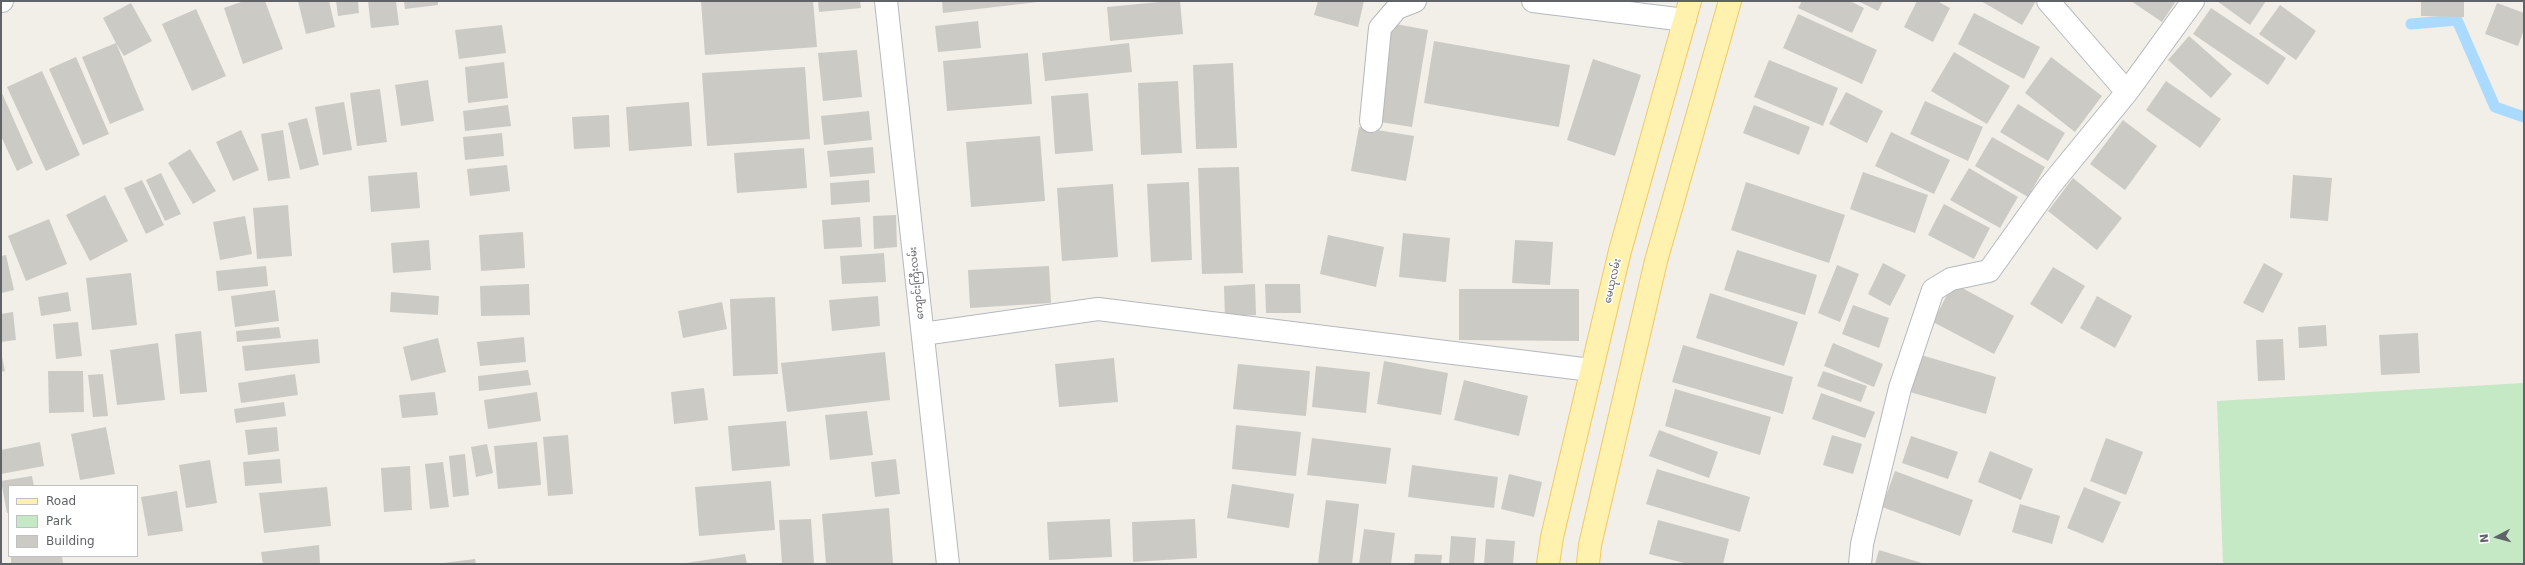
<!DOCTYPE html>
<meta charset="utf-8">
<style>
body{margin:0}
#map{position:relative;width:2525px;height:565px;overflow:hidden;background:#f1efe8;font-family:"DejaVu Sans",sans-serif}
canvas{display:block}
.frame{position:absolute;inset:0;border:2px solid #5f6368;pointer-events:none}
.legend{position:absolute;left:8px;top:485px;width:130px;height:72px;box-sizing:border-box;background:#fff;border:1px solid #bfc1c3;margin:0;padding:5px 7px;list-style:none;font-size:12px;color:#5f6368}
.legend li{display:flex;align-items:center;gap:8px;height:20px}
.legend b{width:20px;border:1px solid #bfc1c3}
.north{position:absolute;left:2477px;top:517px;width:40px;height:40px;-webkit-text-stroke:3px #fff;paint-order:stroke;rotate:264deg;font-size:11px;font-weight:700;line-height:16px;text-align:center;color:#5f6368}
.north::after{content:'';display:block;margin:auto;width:14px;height:18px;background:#5f6368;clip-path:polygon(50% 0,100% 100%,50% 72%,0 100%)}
</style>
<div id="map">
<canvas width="2525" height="565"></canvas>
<div class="frame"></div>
<ul class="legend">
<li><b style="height:5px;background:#fff2af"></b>Road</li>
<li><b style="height:11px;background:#c5e8c5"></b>Park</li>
<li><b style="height:11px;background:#cccac5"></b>Building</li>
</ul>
<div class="north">N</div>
</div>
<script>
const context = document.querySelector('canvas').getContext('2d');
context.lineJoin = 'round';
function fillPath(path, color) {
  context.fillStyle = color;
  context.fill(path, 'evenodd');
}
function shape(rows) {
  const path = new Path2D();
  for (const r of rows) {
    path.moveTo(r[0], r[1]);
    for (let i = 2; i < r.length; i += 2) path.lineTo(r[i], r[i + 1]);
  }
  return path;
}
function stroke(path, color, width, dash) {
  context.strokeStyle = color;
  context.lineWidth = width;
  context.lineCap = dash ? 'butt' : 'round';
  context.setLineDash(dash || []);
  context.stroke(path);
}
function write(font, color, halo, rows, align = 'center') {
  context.font = font + ' "DejaVu Sans","Noto Sans Myanmar",sans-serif';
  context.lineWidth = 3;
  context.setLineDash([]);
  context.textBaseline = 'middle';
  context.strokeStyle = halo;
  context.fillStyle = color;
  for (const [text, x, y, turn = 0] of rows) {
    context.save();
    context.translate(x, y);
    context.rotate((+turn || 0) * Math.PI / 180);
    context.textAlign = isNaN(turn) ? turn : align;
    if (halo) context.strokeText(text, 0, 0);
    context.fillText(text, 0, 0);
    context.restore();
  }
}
const green = shape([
 [2524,383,2524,564,2223,564,2217,401]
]);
const stream = shape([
 [2411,24,2457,20,2495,107,2524,117]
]);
const building = shape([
 [244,1,265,1,283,49,243,64,224,8],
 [298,1,329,1,335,27,306,34],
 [336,1,358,1,359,13,338,16],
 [368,1,396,1,399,25,371,28],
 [404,1,438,1,438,5,405,9],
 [701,1,813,1,817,47,705,55],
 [818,1,860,1,861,8,819,12],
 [942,1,1038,1,1038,2,943,13],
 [1169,1,1180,1,1183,34,1110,41,1107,7],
 [1318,1,1364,1,1358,27,1314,15],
 [1802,1,1850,1,1864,8,1852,33,1798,8],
 [1858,1,1883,1,1878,11],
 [1917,1,1937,1,1950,8,1933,42,1904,27],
 [1981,1,2036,1,2022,25],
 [2131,1,2176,1,2162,22],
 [2217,1,2266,1,2250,25],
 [2421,1,2464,1,2464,17,2421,16],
 [131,3,152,41,124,56,116,43,144,110,110,124,82,57,116,43,103,18],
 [2497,3,2524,13,2524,30,2518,46,2485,34],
 [2280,5,2316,31,2296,60,2259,34],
 [2211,8,2286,58,2268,85,2193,34],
 [196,9,226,76,192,91,162,24],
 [1974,13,2040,47,2024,79,1958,44],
 [1798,14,1877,50,1862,84,1783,48],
 [978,21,981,48,938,52,935,26],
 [1390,23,1428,30,1412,127,1374,121],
 [502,25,506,53,459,59,455,30],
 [2189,36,2232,74,2211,98,2168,60],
 [1434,41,1570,65,1559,127,1424,103],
 [1129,43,1132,72,1045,81,1042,53],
 [857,50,862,97,823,101,818,53],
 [1954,52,2010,86,1987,124,1931,91],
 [1028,53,1032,104,947,111,943,61],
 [76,57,109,134,83,145,49,69],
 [2051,57,2102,96,2075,132,2025,93],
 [1593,59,1641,75,1615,156,1567,140],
 [1769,60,1838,88,1823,126,1754,97],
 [504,62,508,98,468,103,465,67],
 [1233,63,1237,148,1196,149,1193,65],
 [805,67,810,139,707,146,702,73],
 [42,71,80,155,46,171,7,87],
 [428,80,434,121,401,126,395,85],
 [1178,81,1182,153,1141,155,1138,83],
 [2166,81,2221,119,2200,148,2146,110],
 [380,89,387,142,357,146,350,93],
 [1,91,33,163,17,171,1,136],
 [1846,92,1883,111,1867,143,1829,124],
 [1088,93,1093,151,1055,154,1051,96],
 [1925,101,1983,127,1968,161,1910,134],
 [344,102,352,150,323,155,315,107],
 [689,102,692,146,629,151,626,107],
 [2018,104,2065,133,2048,161,2000,132],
 [508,105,511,126,465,131,463,111],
 [1754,105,1810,127,1799,155,1743,133],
 [869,111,872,140,824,145,821,116],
 [609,115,610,147,574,149,572,117],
 [307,118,319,165,300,170,288,123],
 [2123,120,2157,146,2125,190,2090,164],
 [1359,127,1414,136,1406,181,1351,171],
 [241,130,259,170,233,181,216,142],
 [283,130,290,178,268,181,261,134],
 [1891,132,1950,160,1934,194,1875,166],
 [502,133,504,156,465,160,463,137],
 [1040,136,1045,201,971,207,966,142],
 [1992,137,2045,167,2028,197,1975,166],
 [873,147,875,173,830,177,827,151],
 [804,148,807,188,737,193,734,153],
 [190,149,216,191,193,204,168,163],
 [507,165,510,191,470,196,467,169],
 [1239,167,1243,273,1202,274,1198,168],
 [1969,168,2018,197,2000,228,1950,200],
 [417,172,420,208,371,212,368,176],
 [1863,172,1928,195,1915,233,1850,209],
 [161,173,181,214,165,221,146,180],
 [2293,175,2332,178,2328,221,2290,218],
 [2073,178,2122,218,2097,250,2048,211],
 [142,180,164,225,146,234,124,188],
 [869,180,870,202,831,205,830,183],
 [1189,182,1192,260,1151,262,1147,184],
 [1746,182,1845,215,1829,263,1731,230],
 [1113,184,1118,257,1062,261,1057,188],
 [105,195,128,241,90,261,66,215],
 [1944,204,1990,228,1974,259,1928,235],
 [288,205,292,256,257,259,253,208],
 [896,215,897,247,874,249,873,216],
 [245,216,252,254,220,260,213,222],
 [860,217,862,247,824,249,822,220],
 [49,219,67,264,26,281,8,236],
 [523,232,525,268,481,271,479,235],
 [1403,233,1450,238,1446,282,1399,277],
 [1328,235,1384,247,1376,287,1320,274],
 [429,240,431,270,393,273,391,243],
 [1515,240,1553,242,1550,285,1512,283],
 [1737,250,1817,275,1805,315,1724,290],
 [884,253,886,282,842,284,840,256],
 [6,255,14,290,1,293,1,256],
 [1883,263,1906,275,1890,306,1868,294],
 [2264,263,2283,274,2263,313,2243,303],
 [1837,265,1859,274,1840,322,1818,313],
 [266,266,268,286,218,291,216,271],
 [1049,266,1051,303,970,308,968,270],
 [2053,267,2085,286,2062,324,2030,304],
 [131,273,137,325,92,330,86,278],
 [1953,283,2014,316,1994,354,1933,322],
 [529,284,530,315,481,316,480,286],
 [1255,284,1256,315,1225,317,1224,286],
 [1265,284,1300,284,1301,313,1266,313],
 [1459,289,1579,289,1579,341,1459,340],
 [275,290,279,321,235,327,231,296],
 [68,292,71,311,41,316,38,297],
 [391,292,439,296,438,315,390,312],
 [1710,293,1798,322,1784,366,1696,338],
 [878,296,880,326,832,331,829,300],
 [2097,296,2132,316,2115,348,2080,328],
 [775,297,778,374,733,376,730,299],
 [722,302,727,329,683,338,678,311],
 [1853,305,1889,318,1879,348,1842,334],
 [13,312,16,340,1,342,1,314],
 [78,322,82,356,56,359,53,324],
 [2326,325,2327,346,2299,348,2298,327],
 [279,327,281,338,237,342,236,331],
 [201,331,207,392,180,394,175,334],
 [2418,333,2420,373,2381,375,2379,335],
 [524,337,526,362,480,366,477,342],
 [438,338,446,372,411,381,403,347],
 [318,339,320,363,245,371,242,346],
 [2283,339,2285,380,2258,381,2256,340],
 [158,343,165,400,117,405,110,350],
 [1833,343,1883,364,1874,387,1824,366],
 [1683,345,1793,377,1783,414,1672,382],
 [1,352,5,371,1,372],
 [885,352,890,400,787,412,781,363],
 [1921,355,1996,377,1986,414,1910,392],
 [1114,358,1118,402,1059,407,1055,364],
 [1384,361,1448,373,1441,415,1377,404],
 [1238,364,1310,371,1306,416,1233,409],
 [1316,366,1370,372,1366,413,1312,407],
 [528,370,531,385,479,391,478,376],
 [48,371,83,371,84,412,49,413],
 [1823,371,1867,386,1861,402,1817,386],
 [103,374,108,416,93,417,88,375],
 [295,374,298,395,241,403,238,383],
 [1464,380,1528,396,1519,436,1454,420],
 [704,388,708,420,674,424,671,392],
 [1675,389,1771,417,1760,455,1665,426],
 [435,392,438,415,402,418,399,395],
 [537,392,541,421,488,429,484,400],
 [1821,393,1875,412,1865,438,1812,419],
 [284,402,286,416,236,423,234,409],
 [867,411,873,455,830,460,825,415],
 [786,421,790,466,732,471,728,426],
 [1236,425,1301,432,1296,476,1232,469],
 [106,427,115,474,80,480,71,434],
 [277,427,279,451,248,455,245,430],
 [1659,430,1718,452,1709,478,1649,456],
 [568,435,573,494,548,496,543,437],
 [1832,435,1862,444,1853,474,1823,465],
 [1911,436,1958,452,1948,479,1902,463],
 [1312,438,1391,448,1386,484,1307,475],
 [2106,438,2143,452,2126,495,2090,481],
 [40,442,44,466,1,474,1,450],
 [537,442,541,485,498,489,494,446],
 [487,444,493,473,476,477,471,447],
 [1990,451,2033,469,2021,500,1978,482],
 [465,454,469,495,453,497,449,456],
 [280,459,282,483,245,486,243,462],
 [896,459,900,494,875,497,871,462],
 [210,460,217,503,186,508,179,465],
 [443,462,449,507,430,509,425,464],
 [1412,465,1498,477,1494,508,1408,497],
 [410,466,412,510,384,512,381,468],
 [1657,469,1750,497,1740,532,1646,504],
 [1895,471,1973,500,1960,536,1882,507],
 [1509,474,1542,482,1534,517,1501,509],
 [32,476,34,486,9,486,9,513,7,513,1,481],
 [771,481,775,530,699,536,695,487],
 [1232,484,1294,494,1289,528,1227,518],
 [327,487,331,526,264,533,259,493],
 [2084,487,2121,502,2103,543,2067,528],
 [177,491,183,531,148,536,141,497],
 [1326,500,1359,504,1352,564,1318,564],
 [2020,504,2060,516,2052,544,2012,532],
 [889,508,893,564,826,564,822,514],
 [811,519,814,564,782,564,779,520],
 [1110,519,1112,557,1049,560,1047,522],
 [1195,519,1197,558,1133,562,1132,522],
 [1658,520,1729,539,1723,564,1688,564,1649,554],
 [1364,529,1395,533,1391,564,1359,564],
 [1451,536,1476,538,1474,564,1449,564],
 [1486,539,1515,541,1513,564,1484,564],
 [319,545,320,564,263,564,261,552],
 [1879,550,1925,564,1875,564],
 [745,554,747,564,686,564,686,563],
 [1415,554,1442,555,1441,564,1414,564],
 [11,556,62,556,63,564,11,564],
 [475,559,476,564,443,564,443,563]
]);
const minor = shape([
 [1,1,2,1],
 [886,1,948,564],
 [1533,1,1685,20],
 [2048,1,2127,92],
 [1371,121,1380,28,1397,8,1415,1],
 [923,334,1098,309,1591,370],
 [1860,564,1862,544,1900,388,1933,290,1951,279,1989,271,2049,187,2127,92,2193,1]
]);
const primary = shape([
 [1548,564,1552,537,1620,251,1690,1],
 [1588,564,1590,545,1656,261,1730,1]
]);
const streetNames = [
 ["မေယုလမ်း",1613,281,-77],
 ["ကျောင်းကြီးလမ်း",917,283,-96]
];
fillPath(green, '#c5e8c5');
stroke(stream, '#aadaff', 11);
fillPath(building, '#cccac5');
stroke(minor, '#b5b8bc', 24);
stroke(primary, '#f2c960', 24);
stroke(minor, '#fff', 22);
stroke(primary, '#fff2af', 22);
write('10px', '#5f6368', '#fff', streetNames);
</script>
